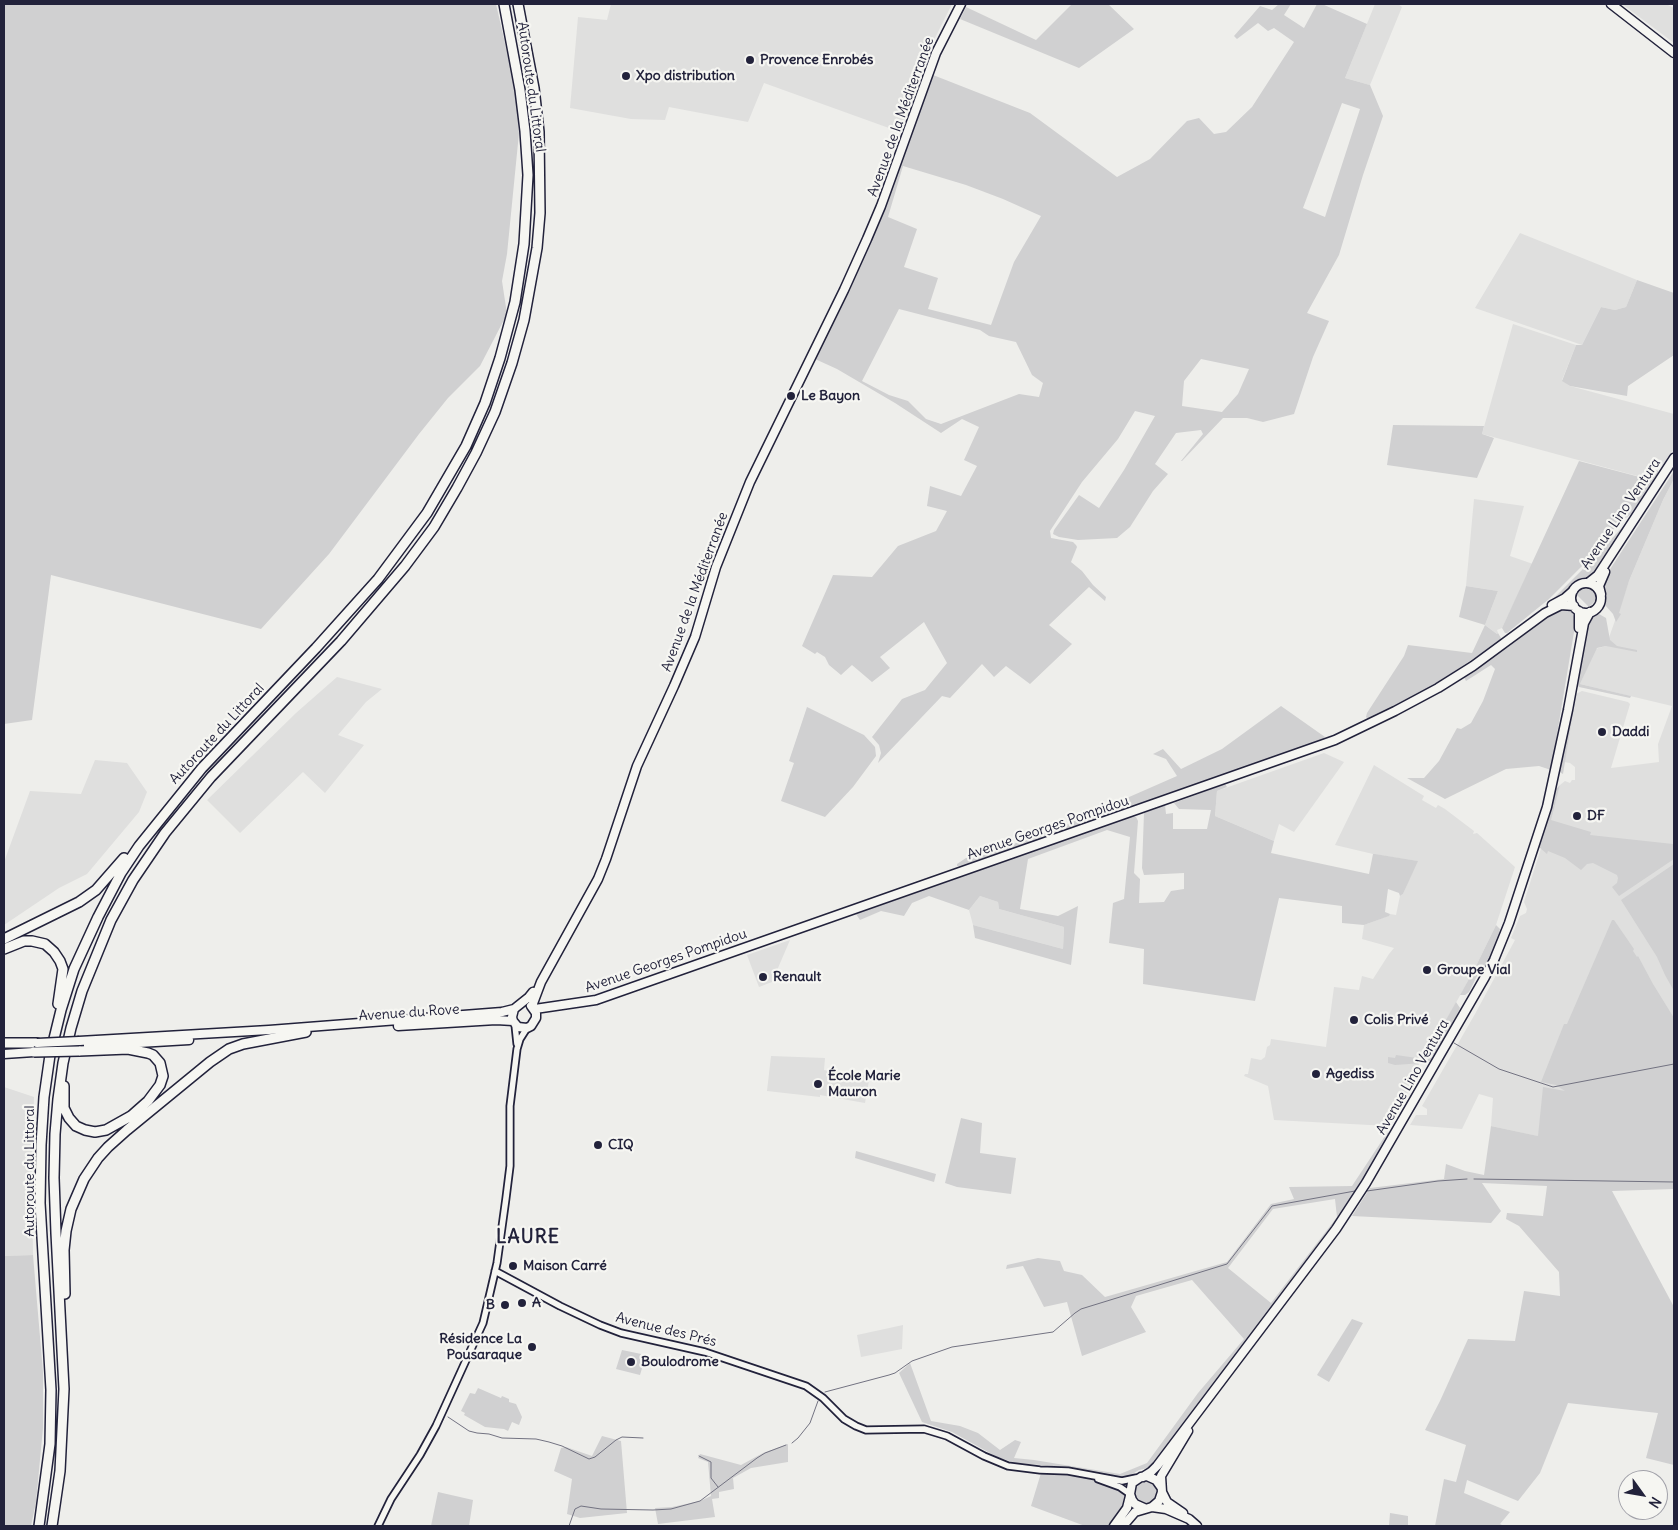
<!DOCTYPE html>
<meta charset="utf-8">
<style>
body{margin:0}
#map{position:relative;width:1678px;height:1530px;overflow:hidden;background:#eeeeeb;font-family:Delius,sans-serif}
canvas{display:block}
.frame{position:absolute;inset:0;border:5px solid #22223b;pointer-events:none}
.north{position:absolute;left:1618px;top:1470px;width:50px;height:50px;box-sizing:border-box;background:#f6f6f2;border:1px solid #a1a1a9;border-radius:50%;rotate:122deg;font-size:14px;font-weight:700;line-height:20px;text-align:center;color:#22223b}
.north::after{content:'';display:block;margin:auto;width:18px;height:22px;background:#22223b;clip-path:polygon(50% 0,100% 100%,50% 72%,0 100%)}
</style>
<div id="map">
<canvas width="1678" height="1530"></canvas>
<div class="frame"></div>
<div class="north">N</div>
</div>
<script>
const context = document.querySelector('canvas').getContext('2d');
context.lineJoin = 'round';
function fillPath(path, color) {
  context.fillStyle = color;
  context.fill(path, 'evenodd');
}
function shape(rows) {
  const path = new Path2D();
  for (const r of rows) {
    if (r.length === 3) {
      path.moveTo(r[0] + r[2], r[1]);
      path.arc(r[0], r[1], r[2], 0, 2 * Math.PI);
      continue;
    }
    path.moveTo(r[0], r[1]);
    for (let i = 2; i < r.length; i += 2) path.lineTo(r[i], r[i + 1]);
  }
  return path;
}
function stroke(path, color, width, dash) {
  context.strokeStyle = color;
  context.lineWidth = width;
  context.lineCap = dash ? 'butt' : 'round';
  context.setLineDash(dash || []);
  context.stroke(path);
}
function write(font, color, halo, rows, align = 'center') {
  context.font = font + ' Delius,sans-serif';
  context.lineWidth = 4.5;
  context.setLineDash([]);
  context.textBaseline = 'middle';
  context.strokeStyle = halo;
  context.fillStyle = color;
  for (const [text, x, y, turn = 0] of rows) {
    context.save();
    context.translate(x, y);
    context.rotate((+turn || 0) * Math.PI / 180);
    context.textAlign = isNaN(turn) ? turn : align;
    if (halo) context.strokeText(text, 0, 0);
    context.fillText(text, 0, 0);
    context.restore();
  }
}
const built = shape([
 [611,4,952,4,930,48,900,132,764,83,748,122,669,107,665,120,631,119,570,108,578,17,607,20],
 [1375,4,1398,4,1402,7,1370,85,1345,78],
 [1622,4,1666,4,1674,8,1674,43],
 [1520,233,1637,280,1626,307,1615,310,1601,307,1582,345,1475,308],
 [1513,324,1576,345,1562,380,1570,386,1674,414,1674,449,1663,465,1658,465,1655,469,1657,472,1652,480,1482,434],
 [1674,479,1674,1177,1537,1136,1491,1126,1493,1098,1479,1094,1462,1129,1410,1125,1416,1115,1427,1115,1427,1109,1422,1106,1475,1014,1515,940,1511,938,1520,916,1526,913,1527,909,1524,902,1550,820,1560,785,1565,781,1570,783,1572,780,1575,780,1575,767,1570,763,1564,762,1576,694,1582,691,1628,702,1630,704,1611,768,1659,762,1658,744,1672,706,1580,684,1595,649,1606,646,1629,581,1663,500],
 [1474,499,1524,506,1510,556,1533,564,1502,628,1497,630,1498,633,1497,634,1485,625,1498,591,1466,586],
 [337,677,382,689,366,702,338,735,364,745,325,793,303,772,240,833,207,800,296,713],
 [1324,753,1344,762,1294,832,1279,824,1274,841,1215,816,1217,791],
 [95,760,127,763,147,792,139,812,87,874,59,888,4,925,4,862,30,791,81,794],
 [1374,765,1424,796,1422,800,1436,808,1438,805,1445,809,1474,831,1473,834,1477,833,1515,867,1496,925,1475,968,1423,1063,1419,1063,1418,1076,1389,1126,1274,1120,1268,1086,1244,1076,1245,1074,1248,1074,1251,1058,1261,1060,1265,1057,1267,1047,1270,1045,1271,1039,1326,1047,1334,987,1359,990,1362,976,1373,979,1389,954,1394,948,1362,939,1364,925,1388,916,1390,914,1396,915,1400,896,1403,894,1417,861,1373,854,1335,845],
 [980,896,998,902,999,909,1064,927,1063,949,973,925,969,910],
 [790,940,772,982,759,987,747,955],
 [771,1056,825,1058,824,1070,861,1077,862,1074,870,1075,865,1103,820,1095,820,1097,767,1091],
 [4,1087,34,1097,32,1164,33,1255,4,1256],
 [903,1325,902,1349,861,1357,857,1335]
]);
const green = shape([
 [4,4,496,4,515,87,519,133,507,254,502,281,507,314,480,366,448,398,419,434,329,554,261,629,51,575,32,720,4,724],
 [1072,4,1108,4,1134,29,1079,68,960,19,966,7,1036,40],
 [1279,4,1291,4,1284,15,1304,28,1317,4,1322,4,1367,24,1345,78,1370,85,1383,116,1363,175,1339,255,1307,313,1329,321,1313,357,1294,414,1263,422,1247,418,1223,418,1182,461,1181,461,1203,434,1201,430,1176,433,1155,464,1168,474,1153,491,1130,527,1117,538,1078,540,1059,537,1053,534,1054,530,1079,495,1099,508,1124,470,1155,416,1135,411,1118,439,1082,482,1050,531,1051,538,1073,542,1076,545,1077,547,1071,562,1082,571,1093,585,1106,597,1105,601,1089,587,1049,625,1072,644,1030,684,1006,666,994,677,982,664,950,698,942,696,878,763,881,753,879,745,872,737,902,699,925,690,947,663,924,622,880,657,890,668,872,682,852,665,841,675,829,665,825,657,817,652,815,654,802,646,833,575,872,577,898,546,936,531,947,511,927,506,930,486,961,496,977,466,964,460,979,427,962,419,941,433,895,403,837,369,815,359,850,290,878,224,933,75,1030,113,1117,177,1150,159,1187,121,1199,118,1214,134,1226,132,1252,107,1294,42,1274,28,1268,31,1258,23,1237,39,1234,36,1260,6,1272,10],
 [1342,103,1360,109,1325,217,1303,208],
 [903,166,966,185,1003,199,1041,216,1014,262,991,325,928,309,938,278,904,267,917,229,888,217],
 [899,309,980,330,989,336,1016,342,1032,375,1043,383,1039,397,1019,394,941,424,926,419,908,401,889,395,862,381],
 [1201,359,1249,369,1238,394,1222,412,1182,406,1184,381],
 [1637,280,1674,293,1674,355,1628,386,1627,396,1570,386,1562,381,1576,345,1582,345,1601,307,1615,310,1626,307],
 [1393,425,1484,426,1482,434,1494,438,1477,478,1387,465],
 [1579,461,1651,480,1657,472,1655,469,1658,471,1659,474,1636,511,1621,521,1585,563,1549,599,1507,633,1505,633,1502,628],
 [1674,471,1674,479,1663,500,1629,581,1619,613,1621,614,1616,622,1613,614,1605,605,1605,595,1603,583,1605,577],
 [1629,520,1630,520,1596,573,1589,578,1578,579,1571,584,1564,595,1549,603,1589,563],
 [1466,586,1498,591,1485,625,1497,634,1498,633,1501,638,1500,641,1426,690,1369,720,1366,717,1367,713,1404,656,1408,645,1472,653,1485,625,1459,617],
 [1584,587,1591,589,1596,595,1596,600,1589,607,1577,595,1580,589],
 [1561,609,1566,609,1571,611,1576,620,1551,770,1539,766,1506,769,1445,799,1407,778,1424,778,1439,761,1457,728,1461,729,1471,723,1483,701,1495,669,1491,665,1466,681,1464,677,1505,647,1507,648,1547,617],
 [1599,614,1606,618,1610,640,1617,646,1637,650,1637,652,1606,646,1597,648,1580,684,1631,696,1630,698,1579,687,1577,684,1586,623,1590,617],
 [1574,694,1576,694,1563,774,1561,773,1559,770],
 [1281,706,1325,737,1322,740,963,867,957,866,957,864,966,858,972,859,1063,826,1177,776,1166,759,1153,754,1163,749,1181,769,1222,749],
 [807,707,864,735,875,747,876,756,853,787,825,817,781,801,794,763,789,761],
 [1225,784,1227,787,1217,791,1215,816,1274,841,1271,853,1369,874,1373,854,1375,854,1418,861,1403,894,1400,896,1399,893,1388,889,1385,912,1390,914,1389,916,1364,925,1342,923,1342,906,1279,898,1255,1001,1143,984,1144,949,1109,943,1113,903,1124,899,1130,837,1107,830,1028,859,1020,909,1058,916,1078,906,1071,965,975,938,973,925,1063,949,1064,927,999,909,998,902,980,896,969,910,929,896,912,903,904,916,881,911,860,920,856,914,1133,816,1136,817,1138,821,1134,873,1140,879,1139,903,1164,902,1171,891,1184,889,1184,873,1144,875,1142,868,1144,813,1165,805,1166,814,1173,813,1173,829,1207,829,1211,810,1179,809,1174,803],
 [1560,785,1551,820,1591,832,1590,835,1673,844,1674,859,1619,896,1612,887,1617,883,1618,878,1617,875,1593,863,1587,864,1581,870,1565,858,1548,851,1547,854,1539,847,1538,844,1556,789],
 [1674,864,1674,991,1665,975,1657,957,1621,900],
 [1612,920,1614,920,1634,949,1633,951,1637,957,1638,956,1653,984,1674,1018,1674,1189,1612,1191,1674,1307,1674,1465,1646,1458,1658,1413,1568,1403,1540,1473,1518,1501,1467,1480,1464,1493,1510,1512,1500,1524,1504,1526,1435,1526,1444,1479,1456,1482,1466,1445,1425,1430,1440,1401,1468,1339,1515,1341,1524,1291,1560,1296,1559,1272,1519,1226,1506,1219,1507,1213,1543,1216,1547,1186,1482,1183,1501,1211,1491,1223,1352,1216,1370,1188,1444,1179,1446,1164,1465,1171,1484,1175,1491,1126,1538,1136,1543,1087,1565,1091,1556,1085,1541,1082,1564,1024,1567,1024],
 [1496,925,1500,929,1496,947,1489,961,1480,970,1469,992,1465,995,1460,995,1475,968],
 [1456,1002,1460,1008,1447,1036,1432,1060,1423,1063,1395,1065,1388,1063,1388,1057,1395,1058,1396,1055,1424,1059],
 [961,1118,982,1123,980,1153,1016,1158,1011,1194,957,1187,945,1183],
 [1390,1132,1391,1135,1354,1196,1152,1467,1139,1470,1129,1476,1123,1477,1065,1467,1016,1463,997,1457,952,1432,922,1422,899,1373,910,1363,931,1421,960,1426,978,1433,1000,1450,1015,1440,1021,1442,1014,1458,1034,1460,1120,1474,1147,1463,1198,1393,1244,1339,1192,1280,1136,1296,1131,1307,1146,1332,1082,1356,1067,1302,1044,1307,1023,1266,1006,1269,1007,1265,1038,1258,1060,1261,1064,1271,1082,1275,1105,1297,1227,1262,1271,1204,1294,1199,1289,1187,1352,1186,1387,1133],
 [1335,1199,1337,1217,1271,1303,1228,1268,1273,1209],
 [856,1151,936,1174,934,1182,855,1158],
 [33,1255,43,1372,43,1428,36,1502,31,1526,4,1526,4,1256],
 [1352,1319,1363,1323,1329,1382,1317,1375],
 [622,1350,646,1355,640,1375,616,1369],
 [478,1388,501,1398,502,1396,509,1399,509,1402,516,1404,522,1417,519,1425,512,1422,508,1431,504,1429,485,1427,464,1415,465,1413,461,1411,470,1393,475,1394],
 [602,1436,621,1441,627,1513,580,1518,567,1514,572,1479,554,1471,561,1448,566,1447,592,1456],
 [788,1444,788,1462,751,1468,733,1478,734,1489,719,1492,719,1498,712,1499,715,1517,658,1524,655,1508,672,1507,700,1501,711,1496,708,1462,698,1458,700,1454,741,1465,763,1453],
 [1041,1473,1074,1475,1102,1483,1119,1490,1125,1496,1125,1501,1123,1509,1110,1526,1085,1526,1031,1506],
 [1146,1492,12],
 [438,1492,473,1500,469,1526,431,1526],
 [1390,1513,1408,1516,1408,1526,1389,1526]
]);
const stream = shape([
 [1454,1043,1499,1069,1553,1087,1674,1064],
 [1474,1179,1674,1182],
 [1367,1191,1438,1181,1467,1179],
 [825,1392,889,1375,895,1373,912,1361,952,1347,1053,1332,1075,1313,1081,1309,1227,1264,1272,1206,1355,1191],
 [448,1417,469,1431,477,1433,489,1434,502,1438,536,1439,549,1442,562,1446,589,1459,595,1457,616,1440,622,1437,643,1438],
 [792,1443,798,1438,810,1423,818,1401],
 [699,1456,711,1462,711,1478,718,1487],
 [569,1526,575,1509,581,1506,601,1509,653,1510,671,1509,700,1501,757,1458,765,1453,786,1445]
]);
const minor = shape([
 [515,1025,517,1044],
 [495,1271,560,1306,600,1325,621,1333,705,1352,806,1386,823,1398,844,1419,856,1426,866,1430,924,1429,947,1436,984,1456,1008,1466,1040,1470,1068,1471,1122,1481,1136,1478],
 [1098,1479,1120,1487,1130,1494],
 [378,1526,391,1499,420,1455,436,1426,483,1323,497,1263,506,1198,510,1166,510,1106,517,1049,520,1039,527,1028]
]);
const major = shape([
 [1611,4,1674,53],
 [1588,583,1598,575,1674,458],
 [1586,598,15],
 [1601,594,1599,586,1605,572],
 [1552,605,1565,598,1573,591],
 [1579,628,1579,611],
 [532,1006,541,982,598,879,606,859,637,766,674,686,695,637,716,567,750,482,844,290,867,239,881,206,936,53,961,4],
 [514,1009,512,1017,513,1021,518,1027,527,1028,531,1026,536,1018,536,1013,531,1006],
 [535,1009,596,1000,1335,740,1395,711,1438,688,1473,666,1545,613,1561,605,1574,606],
 [398,1026,496,1020,513,1021],
 [79,1041,269,1030,502,1012,514,1009,529,997,533,992],
 [88,1046,189,1040],
 [4,1054,34,1052],
 [1143,1477,1151,1472,1157,1466,1336,1229,1366,1183,1485,977,1494,960,1509,923,1547,807,1568,710,1584,623,1590,612],
 [1162,1492,1167,1502,1183,1513],
 [1152,1507,1166,1509,1189,1519,1197,1526],
 [1144,1508,1135,1504,1132,1500,1130,1494,1132,1483,1141,1477,1147,1476,1156,1480,1161,1487],
 [1114,1526,1127,1508,1130,1496],
 [1123,1526,1135,1512,1152,1507,1159,1501,1162,1492,1161,1476,1188,1431]
]);
const highway = shape([
 [4,939,79,902,96,890,124,858],
 [4,949,24,941,32,941,45,944,54,952,60,961,63,969,58,1004],
 [4,1043,37,1043],
 [64,1086,64,1108,69,1118,76,1126,85,1130,95,1132,106,1130,131,1116,148,1101,160,1085,163,1076,160,1063,153,1055,148,1053,128,1049,79,1051],
 [65,1294,64,1250,66,1231,71,1209,84,1179,98,1158,108,1147,127,1130,210,1062,229,1049,243,1044,306,1032],
 [39,1526,50,1444,51,1390,40,1203,41,1145,44,1097,50,1055,61,1010,74,969,98,917,121,873,139,846,202,768,316,648,378,579,427,513,466,446,485,403,500,358,515,302,524,244,528,175,525,131,520,90,504,4],
 [52,1526,60,1471,64,1389,56,1233,54,1178,55,1134,58,1099,63,1063,71,1028,82,991,111,920,133,880,165,833,211,777,341,641,405,566,434,527,457,488,476,453,495,412,512,363,524,320,537,248,540,213,539,132,534,88,518,4]
]);
const majorBridge = shape([
 [37,1043,79,1041]
]);
const highwayBridge = shape([
 [34,1052,79,1051]
]);
const markers = [
 [750,60,5,"#22223b"],
 [626,76,5,"#22223b"],
 [791,396,5,"#22223b"],
 [1602,732,5,"#22223b"],
 [1577,816,5,"#22223b"],
 [1427,970,5,"#22223b"],
 [763,977,5,"#22223b"],
 [1354,1020,5,"#22223b"],
 [1316,1074,5,"#22223b"],
 [818,1084,5,"#22223b"],
 [598,1145,5,"#22223b"],
 [513,1266,5,"#22223b"],
 [522,1303,5,"#22223b"],
 [505,1305,5,"#22223b"],
 [532,1347,5,"#22223b"],
 [631,1362,5,"#22223b"]
];
const poiNames = [
 ["Provence Enrobés",760,60],
 ["Xpo distribution",636,76],
 ["Le Bayon",801,396],
 ["Daddi",1612,732],
 ["DF",1587,816],
 ["Groupe Vial",1437,970],
 ["Renault",773,977],
 ["Colis Privé",1364,1020],
 ["Agediss",1326,1074],
 ["École Marie",828,1076],
 ["Mauron",828,1092],
 ["CIQ",608,1145],
 ["Maison Carré",523,1266],
 ["A",532,1303],
 ["B",495,1305,"right"],
 ["Résidence La",522,1339,"right"],
 ["Pousaraque",522,1355,"right"],
 ["Boulodrome",641,1362]
];
const streetNames = [
 ["Autoroute du Littoral",531,87,82],
 ["Avenue de la Méditerranée",901,117,-70],
 ["Avenue Lino Ventura",1621,514,-56],
 ["Avenue de la Méditerranée",695,592,-70],
 ["Autoroute du Littoral",217,734,-47],
 ["Avenue Georges Pompidou",1048,828,-19],
 ["Avenue Georges Pompidou",666,961,-19],
 ["Avenue du Rove",409,1013,-4],
 ["Avenue Lino Ventura",1413,1077,-60],
 ["Autoroute du Littoral",30,1171,-90],
 ["Avenue des Prés",666,1330,14]
];
const districtNames = [
 ["LAURE",528,1238]
];
fillPath(built, '#dfdfde');
fillPath(green, '#d0d0d1');
stroke(stream, '#727281', 1);
stroke(minor, '#22223b', 9);
stroke(major, '#22223b', 11);
stroke(highway, '#22223b', 12);
stroke(minor, '#f6f6f2', 5.5);
stroke(major, '#f6f6f2', 8);
stroke(highway, '#f6f6f2', 9);
stroke(majorBridge, '#22223b', 11, []);
stroke(highwayBridge, '#22223b', 12, []);
stroke(majorBridge, '#f6f6f2', 8);
stroke(highwayBridge, '#f6f6f2', 9);
for (const [x, y, r, color] of markers) {
  const dot = new Path2D();
  dot.arc(x, y, r, 0, 2 * Math.PI);
  context.fillStyle = color;
  context.fill(dot);
  stroke(dot, '#f6f6f2', 2);
}
write('bold 14px', '#22223b', '#f6f6f2', poiNames, 'left');
write('14px', '#22223b', '#f6f6f2', streetNames);
context.letterSpacing = '1px';
write('bold 19px', '#22223b', '#f6f6f2', districtNames);
context.letterSpacing = '0px';
</script>
